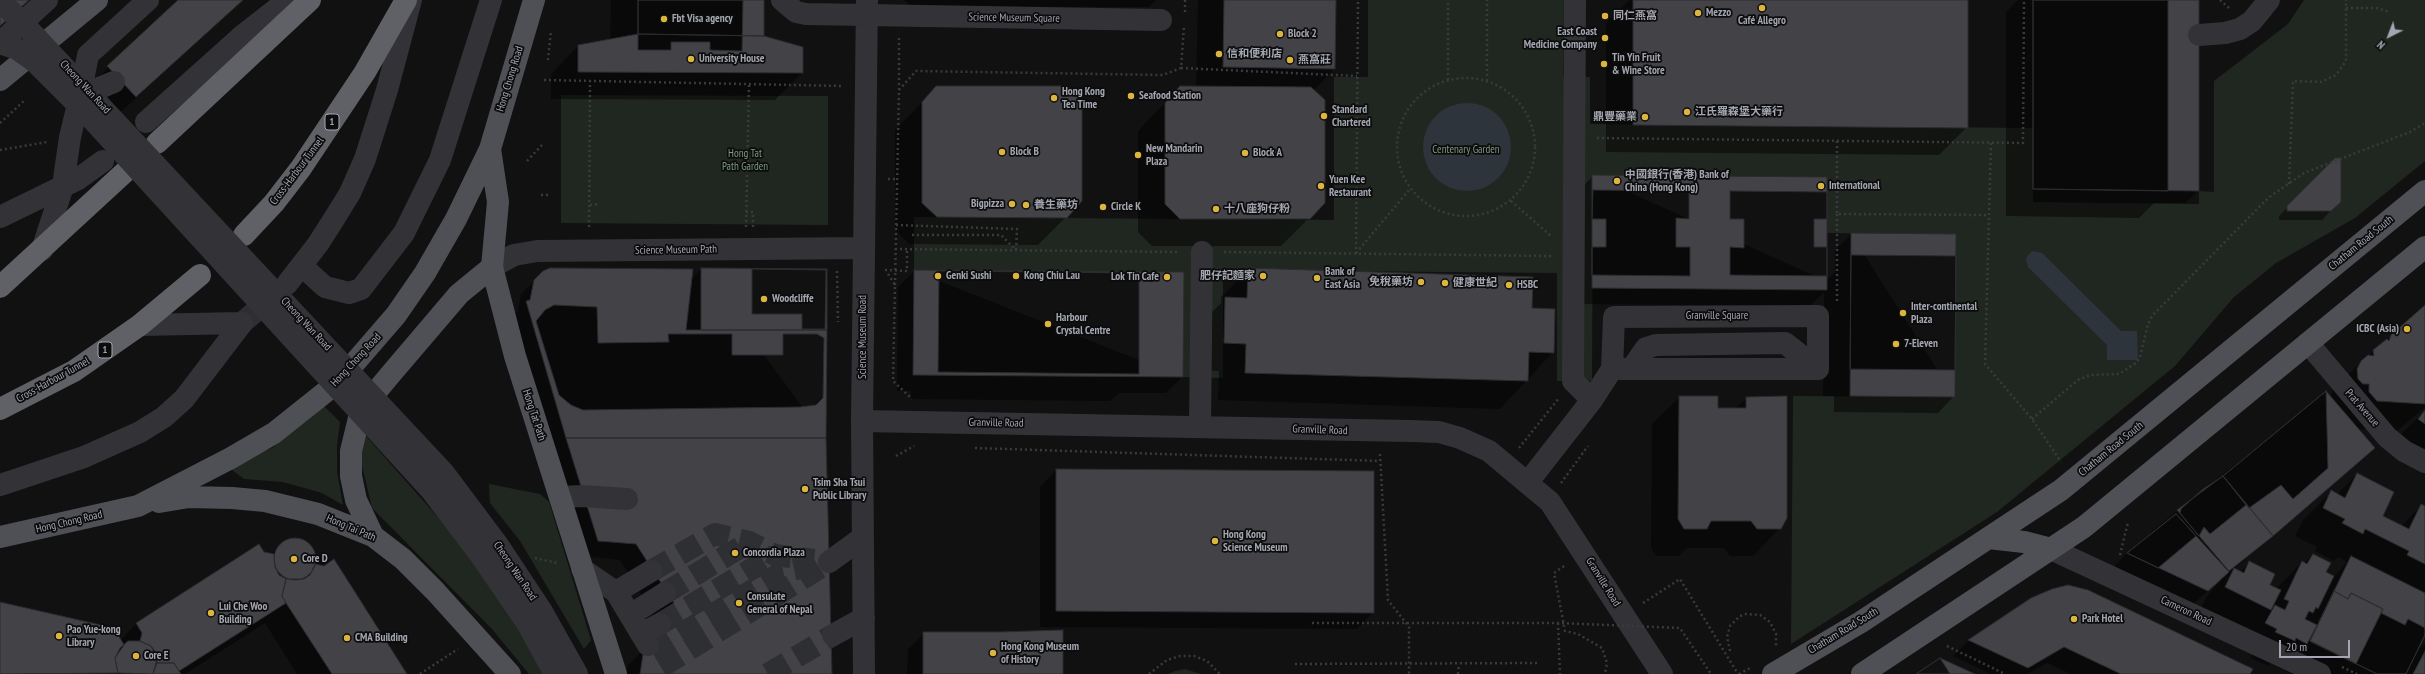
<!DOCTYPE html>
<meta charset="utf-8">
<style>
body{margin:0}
#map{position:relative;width:2425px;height:674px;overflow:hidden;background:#111112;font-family:"PT Sans Narrow",sans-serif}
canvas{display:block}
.north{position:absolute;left:2369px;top:16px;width:40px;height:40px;-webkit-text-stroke:3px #0c0c0d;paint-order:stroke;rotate:222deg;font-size:11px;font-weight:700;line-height:16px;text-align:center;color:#a4a7b1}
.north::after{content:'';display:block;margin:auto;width:14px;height:18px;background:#a4a7b1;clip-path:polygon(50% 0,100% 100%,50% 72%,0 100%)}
.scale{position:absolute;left:2279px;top:640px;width:71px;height:18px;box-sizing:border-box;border:2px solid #a4a7b1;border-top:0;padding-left:5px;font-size:12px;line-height:14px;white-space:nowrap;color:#a4a7b1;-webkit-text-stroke:3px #0c0c0d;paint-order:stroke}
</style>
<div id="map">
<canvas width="2425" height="674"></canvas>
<div class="north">N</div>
<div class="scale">20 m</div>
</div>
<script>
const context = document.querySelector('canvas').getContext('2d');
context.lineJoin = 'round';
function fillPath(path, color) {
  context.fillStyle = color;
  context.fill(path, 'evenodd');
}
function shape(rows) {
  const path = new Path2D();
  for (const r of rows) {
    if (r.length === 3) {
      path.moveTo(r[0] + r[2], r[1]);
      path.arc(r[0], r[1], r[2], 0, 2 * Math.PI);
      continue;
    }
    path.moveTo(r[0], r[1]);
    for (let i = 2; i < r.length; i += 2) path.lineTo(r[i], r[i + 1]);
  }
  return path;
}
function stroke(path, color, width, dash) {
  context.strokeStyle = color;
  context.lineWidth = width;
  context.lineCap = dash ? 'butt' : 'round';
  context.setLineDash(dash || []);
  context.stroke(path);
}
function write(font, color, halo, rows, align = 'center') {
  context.font = font + ' "PT Sans Narrow","Noto Sans TC",sans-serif';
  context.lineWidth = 3.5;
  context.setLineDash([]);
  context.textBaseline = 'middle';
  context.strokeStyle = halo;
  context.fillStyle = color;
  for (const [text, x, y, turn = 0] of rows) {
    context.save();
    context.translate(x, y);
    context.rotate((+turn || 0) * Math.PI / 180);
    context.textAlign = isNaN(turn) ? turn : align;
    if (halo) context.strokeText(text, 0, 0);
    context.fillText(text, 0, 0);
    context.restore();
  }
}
const green = shape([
 [1368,0,1564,0,1563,77,1590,77,1590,124,2033,128,2033,202,2199,204,2199,191,2214,192,2214,81,2288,24,2304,0,2425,0,2425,161,2355,218,2276,263,2234,297,2175,366,1997,512,1791,644,1793,396,1955,397,1956,234,1827,233,1827,177,1593,175,1592,381,1557,381,1557,273,1223,270,1223,378,1183,377,1183,272,914,270,914,217,1334,220,1334,77,1368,77],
 [561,95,828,96,828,225,561,223],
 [323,405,340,422,337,445,337,472,343,505,322,493,283,482,244,479,232,470,234,463,272,448,313,416],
 [365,435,449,530,507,605,547,674,529,674,492,629,372,508,357,444],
 [489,484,540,494,549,502,591,640,584,649,520,541,490,503],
 [1185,669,1201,674,1168,674,1175,671]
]);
const water = shape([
 [1467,147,44],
 [2032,251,2042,253,2121,331,2137,331,2138,360,2107,360,2107,345,2028,267,2026,258]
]);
const shadow = shape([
 [180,0,243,0,114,118,87,88],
 [611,0,763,0,763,36,802,73,775,100,551,99,551,74,578,46,610,41],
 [904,0,1156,0,1149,7,1059,7,1048,18,922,18],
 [1198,0,1335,0,1334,69,1313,91,1309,218,1281,246,1152,246,1138,232,1138,131,1180,87,1196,88],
 [1629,0,1967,0,1967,127,1939,155,1606,152,1606,23],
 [2018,0,2199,0,2198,191,2185,203,2154,203,2139,218,2006,216,2006,12],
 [937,87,1066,217,1038,245,909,244,895,230,895,130],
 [1593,176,1826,281,1835,272,1835,250,1851,234,1954,396,1938,413,1834,412,1834,396,1823,396,1824,292,1810,306,1576,304,1577,192],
 [2340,201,2322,220,2279,220,2279,216,2288,207],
 [701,269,825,438,832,674,626,674,628,665,645,648,656,618,620,560,582,556,514,315,518,311,521,294,544,272,691,280],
 [1249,269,1531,309,1553,352,1500,409,1218,400,1219,371,1197,370,1198,326,1221,303,1221,297],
 [914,271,1182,377,1166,393,1119,393,1110,401,911,399,911,391,897,391,898,287],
 [2425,307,2425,407,2395,433,2358,429,2374,448,2234,569,2240,572,2250,562,2268,585,2276,589,2302,562,2304,563,2313,555,2325,573,2334,577,2347,562,2338,557,2334,561,2315,551,2317,547,2295,536,2303,520,2331,492,2337,495,2357,474,2381,517,2401,526,2421,506,2425,508,2425,633,2416,651,2425,643,2425,674,2292,674,2271,664,2268,666,2251,658,2252,654,2241,649,2251,629,2243,636,2198,614,2206,597,2225,576,2191,606,2100,581,2127,553,2177,511,2326,392,2330,397,2333,390,2362,361],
 [1680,397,1717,409,1735,409,1747,398,1780,528,1753,556,1730,556,1724,548,1687,548,1679,556,1656,556,1651,547,1652,424],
 [2425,411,2425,455,2397,438],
 [1056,470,1373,612,1357,629,1040,627,1040,487],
 [299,540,310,547,315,556,314,565,324,567,406,674,297,674,265,623,185,674,0,674,0,603,120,641,136,624,259,545,264,553,271,554,287,541],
 [2031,599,2249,674,2071,674,2047,663,2027,674,1991,674,1953,656,1968,641],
 [924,633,1062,674,907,674,908,649]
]);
const building = shape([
 [0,0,29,0,0,26,0,0],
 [178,0,243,0,136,97,107,66,178,0],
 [638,0,743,0,742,51,710,50,710,42,671,42,671,50,638,50,638,0],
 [638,0,764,0,764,36,638,34,638,0],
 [1224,0,1336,0,1335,69,1223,67,1224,0],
 [1633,0,1968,0,1968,128,1633,125,1633,0],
 [2033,0,2168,0,2168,191,2033,189,2033,0],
 [2033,0,2199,0,2199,191,2033,189,2033,0],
 [638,34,764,36,803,47,803,73,578,72,578,45,638,34],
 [936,86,1068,86,1082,99,1082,201,1067,218,937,217,922,203,922,102,936,86],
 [1180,86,1311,87,1325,100,1325,203,1310,219,1180,219,1165,204,1165,103,1180,86],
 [2335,158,2341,158,2341,202,2331,211,2287,211,2287,206,2335,158],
 [1592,175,1827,177,1827,290,1592,288,1592,175],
 [1593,190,1689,191,1689,219,1676,218,1676,247,1690,247,1690,276,1592,275,1592,247,1606,247,1606,219,1592,219,1593,190],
 [1730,191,1827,192,1827,219,1814,219,1814,247,1827,247,1827,276,1730,275,1730,247,1744,248,1744,219,1730,219,1730,191],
 [1851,233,1956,234,1955,397,1850,396,1851,233],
 [1851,255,1956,256,1955,370,1850,369,1851,255],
 [550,268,693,269,686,330,827,330,826,438,566,438,526,301,530,300,534,280,543,271,550,268],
 [701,268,827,269,827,330,701,330,701,268],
 [1248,268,1533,277,1532,308,1555,309,1554,353,1529,352,1528,381,1245,373,1246,344,1224,343,1225,297,1247,298,1248,268],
 [752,269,826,270,825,329,802,329,802,314,752,314,752,269],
 [914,270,1184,272,1183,377,913,375,914,270],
 [939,271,1139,273,1139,374,938,372,939,271],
 [554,305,597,307,598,343,669,342,668,334,732,334,732,355,783,355,783,334,817,334,824,338,823,398,816,405,800,407,583,410,571,405,559,395,536,321,545,310,554,305],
 [2425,305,2425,404,2377,401,2369,392,2369,384,2363,384,2358,379,2357,369,2361,361,2368,355,2374,356,2373,350,2387,339,2389,341,2391,335,2425,305],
 [2326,391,2375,448,2273,536,2223,476,2326,391],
 [2326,391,2328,468,2293,499,2281,485,2249,508,2223,476,2326,391],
 [1679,396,1718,396,1718,408,1746,408,1746,397,1787,396,1787,518,1781,529,1757,529,1751,521,1711,521,1707,529,1684,529,1678,519,1679,396],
 [2425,410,2425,424,2418,419,2425,410],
 [566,438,826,438,832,674,640,674,644,648,664,634,658,620,660,613,674,603,636,544,598,541,566,438],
 [1056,469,1374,471,1374,613,1056,611,1056,469],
 [2357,473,2394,492,2383,516,2409,529,2421,504,2425,506,2425,564,2407,555,2409,551,2365,529,2363,534,2342,523,2345,519,2323,508,2331,490,2345,498,2357,473],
 [2223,476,2246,505,2210,534,2204,527,2199,536,2180,513,2181,509,2202,490,2223,476],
 [2223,476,2273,536,2229,571,2177,510,2223,476],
 [2176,514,2196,536,2158,568,2127,553,2176,514],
 [2176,514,2229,572,2208,591,2127,553,2176,514],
 [295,559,21],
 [259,544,264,552,274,554,275,567,279,575,286,579,282,596,286,603,179,671,174,663,157,663,157,654,151,646,140,641,142,633,136,623,259,544],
 [2313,554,2331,563,2326,572,2334,576,2318,609,2316,607,2313,613,2309,611,2305,619,2317,625,2307,644,2296,638,2295,641,2275,632,2277,629,2265,623,2275,605,2285,610,2289,601,2284,599,2302,561,2307,564,2313,554],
 [2351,556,2425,593,2425,635,2406,674,2377,674,2310,641,2351,556],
 [334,559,407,674,332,674,286,603,282,596,286,579,304,579,310,575,315,564,324,566,334,559],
 [2249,561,2275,574,2270,585,2281,590,2271,610,2225,587,2234,568,2244,573,2249,561],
 [2068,585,2088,590,2253,669,2250,674,2121,674,2064,647,2028,668,1968,640,2031,598,2052,589,2068,585],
 [2334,591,2348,599,2351,593,2383,609,2381,613,2405,625,2408,619,2425,628,2425,635,2406,674,2377,674,2310,641,2334,591],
 [2334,591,2348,599,2351,593,2383,609,2356,664,2310,641,2334,591],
 [0,602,114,628,124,645,115,658,118,673,0,674,0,602],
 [1063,630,1063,674,923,674,923,632,999,632,1063,630],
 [128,641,140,641,151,646,157,659,153,674,118,673,115,658,120,648,128,641],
 [2425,651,2425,674,2413,674,2425,651],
 [1940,658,1950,674,1916,674,1940,658],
 [1940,658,1975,674,1916,674,1940,658],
 [157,663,174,663,181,674,153,674,157,663]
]);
const minorTunnel = shape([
 [242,323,277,293],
 [651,571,715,534,749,542,775,555,814,560],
 [665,593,749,542],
 [660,624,775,555],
 [652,652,782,572,829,562],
 [661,667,821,567],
 [768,674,833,635]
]);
const path = shape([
 [1185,0,1185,13],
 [2220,0,2229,8],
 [2346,8,2377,8,2389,12],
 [899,38,899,89],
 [548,60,551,30],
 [1181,68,1357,76],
 [1466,147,69],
 [544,80,843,86],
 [1448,80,1448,0],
 [1487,81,1487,0],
 [0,123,25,100],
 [1597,138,2023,143,2024,0],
 [1837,141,1837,214,1989,215],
 [1991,143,1985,364,2032,419,2061,462],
 [0,150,47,142],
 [527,161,542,145],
 [888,179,898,179],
 [2289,184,2293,81,2321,82,2336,75,2346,61,2346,0],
 [541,195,549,195],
 [1511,201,1551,236],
 [590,205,599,204],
 [746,212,753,212,753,227],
 [1837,214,1837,303],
 [896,225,1017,229,1016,250],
 [589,227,590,81],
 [746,227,749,84],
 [912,235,1001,235,1016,250],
 [895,249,1179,252],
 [1224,252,1551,256],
 [1356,253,1410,189],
 [1356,254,1358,0],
 [885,270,907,271,907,249],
 [837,271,838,322],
 [888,274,895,285,893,381,912,399],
 [895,285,899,90,916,71,1163,75,1181,68,1184,26],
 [2032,419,2078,380,2090,375,2119,374,2136,363,2140,357,2148,324,2152,316,2268,198,2304,173,2410,132,2425,123],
 [975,448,1380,461],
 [1519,448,1559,398],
 [1380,454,1388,600,1409,627,1409,674],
 [896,456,914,446],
 [1561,483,1588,446],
 [2120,555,2128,522],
 [535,558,557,563],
 [1564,566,1554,573,1565,631,1578,634,1602,648,1607,663,1605,674],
 [1643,603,1680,579,1738,674],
 [1558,623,1560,674],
 [1947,646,2005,674],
 [1730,651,1727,637,1730,626,1740,616,1746,614,1760,615,1770,622,1776,634,1776,646],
 [1295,664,1540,663],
 [2342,667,2357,674],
 [420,674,458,649],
 [1149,674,1167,660,1180,656,1194,656,1207,661,1220,674],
 [1458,674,1459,664],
 [1739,674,1752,667]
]);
const minor = shape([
 [782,0,796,12,806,14,1161,20],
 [1575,0,1573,381,1592,400],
 [0,1,18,18],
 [2199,35,2225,33,2240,29,2252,21,2269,0],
 [0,43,47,0],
 [114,82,80,96,88,55,148,0],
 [146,122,242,36,288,0],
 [0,217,78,179,103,161],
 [42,250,63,186,70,137,80,96],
 [302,266,325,287,349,293,361,289,404,233,440,160,491,0],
 [492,267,514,255,537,251,864,248],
 [287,284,318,244,334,219,350,193,365,159,387,90,411,0],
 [140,325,242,323],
 [2308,343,2387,437,2404,451,2425,462],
 [1632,368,1646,348,1656,345,1785,343,1818,369],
 [862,421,1410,431,1439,432,1460,438,1489,451,1550,502,1662,674],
 [1200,426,1202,252],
 [1528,482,1592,400,1612,369,1614,317,1818,316,1818,369,1612,369],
 [0,485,84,457,140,432,164,417,184,399,242,323],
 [560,497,582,496,627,499],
 [2051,549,2320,674],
 [829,562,862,538],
 [582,569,616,592,648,645],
 [616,592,651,571],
 [630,615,665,593],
 [641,634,660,624],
 [833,635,864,618],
 [864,674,862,421,867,0]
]);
const major = shape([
 [0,80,97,0],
 [490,149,498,202,492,267,515,356,616,674],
 [159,502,189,497,232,498,265,501,318,514,373,536,403,559,435,591,510,674],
 [373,536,356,500,351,476,351,451,359,418,370,399,390,375,459,294,492,267],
 [0,537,138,506,231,458,274,433,338,382,396,315,425,273,456,219,490,149,534,0],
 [1988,538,2024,542,2051,549],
 [1773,674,1861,622,2061,490,2425,191],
 [1862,674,2084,527,2425,247]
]);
const highway = shape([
 [157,143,310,0],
 [244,235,274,203,301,168,365,72,406,0],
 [0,287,126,171],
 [0,409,74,371,140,325,200,275]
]);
const pathBridge = shape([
 [1312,623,1558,623,1680,628,1711,674]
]);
const minorBridge = shape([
 [18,18,444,473,498,545,541,610,577,674],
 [0,43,17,49,34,61,91,118,431,490,479,553,527,623,555,674]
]);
const markers = [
 [1762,8,4,"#dcb540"],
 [1698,13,4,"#dcb540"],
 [1605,16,4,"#dcb540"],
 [664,19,4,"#dcb540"],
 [1280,34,4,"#dcb540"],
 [1605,38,4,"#dcb540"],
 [1219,54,4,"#dcb540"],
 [691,59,4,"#dcb540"],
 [1290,60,4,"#dcb540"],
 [1604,64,4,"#dcb540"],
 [1131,96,4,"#dcb540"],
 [1054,98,4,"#dcb540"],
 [1687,112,4,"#dcb540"],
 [1324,116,4,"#dcb540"],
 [1645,117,4,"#dcb540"],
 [1002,152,4,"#dcb540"],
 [1245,153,4,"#dcb540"],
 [1138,155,4,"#dcb540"],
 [1617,181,4,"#dcb540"],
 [1321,186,4,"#dcb540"],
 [1821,186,4,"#dcb540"],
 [1012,204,4,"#dcb540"],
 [1026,205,4,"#dcb540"],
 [1103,207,4,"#dcb540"],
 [1216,209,4,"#dcb540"],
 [938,276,4,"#dcb540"],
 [1016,276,4,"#dcb540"],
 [1263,276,4,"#dcb540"],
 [1167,277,4,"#dcb540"],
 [1317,278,4,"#dcb540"],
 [1421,282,4,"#dcb540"],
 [1445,283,4,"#dcb540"],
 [1509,285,4,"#dcb540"],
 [764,299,4,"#dcb540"],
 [1903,313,4,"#dcb540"],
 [1048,324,4,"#dcb540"],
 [2407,329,4,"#dcb540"],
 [1896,344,4,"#dcb540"],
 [805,489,4,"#dcb540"],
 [1215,541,4,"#dcb540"],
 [735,553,4,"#dcb540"],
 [294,559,4,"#dcb540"],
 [739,603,4,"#dcb540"],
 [211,613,4,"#dcb540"],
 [2074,619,4,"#dcb540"],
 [59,636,4,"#dcb540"],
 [347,638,4,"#dcb540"],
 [993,653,4,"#dcb540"],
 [136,656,4,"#dcb540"]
];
const shields = [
 [332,122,14],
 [105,350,14]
];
const shieldNames = [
 ["1",332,122],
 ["1",105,350]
];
const poiNames = [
 ["Mezzo",1706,13],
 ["同仁燕窩",1613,16],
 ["Fbt Visa agency",672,19],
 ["Café Allegro",1762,21,"center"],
 ["East Coast",1597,32,"right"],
 ["Medicine Company",1597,45,"right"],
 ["Block 2",1288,34],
 ["信和便利店",1227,54],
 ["Tin Yin Fruit",1612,58],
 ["& Wine Store",1612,71],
 ["University House",699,59],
 ["燕窩莊",1298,60],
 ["Hong Kong",1062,92],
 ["Tea Time",1062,105],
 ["Seafood Station",1139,96],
 ["Standard",1332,110],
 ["Chartered",1332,123],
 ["江氏羅森堡大藥行",1695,112],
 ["鼎豐藥業",1637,117,"right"],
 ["New Mandarin",1146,149],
 ["Plaza",1146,162],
 ["Block B",1010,152],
 ["Block A",1253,153],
 ["中國銀行(香港) Bank of",1625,175],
 ["China (Hong Kong)",1625,188],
 ["Yuen Kee",1329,180],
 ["Restaurant",1329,193],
 ["International",1829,186],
 ["Bigpizza",1004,204,"right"],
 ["養生藥坊",1034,205],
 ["Circle K",1111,207],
 ["十八座狗仔粉",1224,209],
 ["Bank of",1325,272],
 ["East Asia",1325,285],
 ["Genki Sushi",946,276],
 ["Kong Chiu Lau",1024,276],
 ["肥仔記麵家",1255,276,"right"],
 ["Lok Tin Cafe",1159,277,"right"],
 ["免稅藥坊",1413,282,"right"],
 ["健康世紀",1453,283],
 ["HSBC",1517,285],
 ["Woodcliffe",772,299],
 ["Inter-continental",1911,307],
 ["Plaza",1911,320],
 ["Harbour",1056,318],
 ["Crystal Centre",1056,331],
 ["ICBC (Asia)",2399,329,"right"],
 ["7-Eleven",1904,344],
 ["Tsim Sha Tsui",813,483],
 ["Public Library",813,496],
 ["Hong Kong",1223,535],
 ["Science Museum",1223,548],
 ["Concordia Plaza",743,553],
 ["Core D",302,559],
 ["Consulate",747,597],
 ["General of Nepal",747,610],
 ["Lui Che Woo",219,607],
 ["Building",219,620],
 ["Park Hotel",2082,619],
 ["Pao Yue-kong",67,630],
 ["Library",67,643],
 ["CMA Building",355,638],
 ["Hong Kong Museum",1001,647],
 ["of History",1001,660],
 ["Core E",144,656]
];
const streetNames = [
 ["Science Museum Square",1014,18,1],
 ["Hong Chong Road",510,79,-73],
 ["Cheong Wan Road",85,87,47],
 ["Cross-Harbour Tunnel",297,171,-53],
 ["Chatham Road South",2361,243,-39],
 ["Science Museum Path",676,250,-1],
 ["Granville Square",1717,316],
 ["Cheong Wan Road",306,324,47],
 ["Science Museum Road",863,337,-90],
 ["Hong Chong Road",356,360,-47],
 ["Cross-Harbour Tunnel",53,380,-29],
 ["Prat Avenue",2362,408,49],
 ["Hong Tat Path",534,415,72],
 ["Granville Road",996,423,1],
 ["Granville Road",1320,430,2],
 ["Chatham Road South",2111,449,-39],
 ["Hong Chong Road",69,522,-13],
 ["Hong Tai Path",351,528,23],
 ["Cheong Wan Road",515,571,56],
 ["Granville Road",1603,582,58],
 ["Cameron Road",2186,611,25],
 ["Chatham Road South",1843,631,-31]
];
const parkNames = [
 ["Centenary Garden",1466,150],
 ["Hong Tat",745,154],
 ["Path Garden",745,167]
];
fillPath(green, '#202721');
fillPath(water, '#2e343b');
fillPath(shadow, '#0007');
fillPath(building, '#434347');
stroke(building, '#2c2b2e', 1);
stroke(minorTunnel, '#2e2f32', 22, [22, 11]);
stroke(path, '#393a3e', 2.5, [2, 3]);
stroke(minor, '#333337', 22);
stroke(major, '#4f5056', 22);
stroke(highway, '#5f6167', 22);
stroke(pathBridge, '#393a3e', 2.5, [2, 3]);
stroke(minorBridge, '#333337', 22);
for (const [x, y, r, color] of markers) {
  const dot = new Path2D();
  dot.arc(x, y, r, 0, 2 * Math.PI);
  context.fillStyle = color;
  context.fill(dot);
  stroke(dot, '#0c0c0d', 1.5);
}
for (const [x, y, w] of shields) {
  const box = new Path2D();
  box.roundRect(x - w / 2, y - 8, w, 16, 3);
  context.fillStyle = '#0c0c0d';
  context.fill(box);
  stroke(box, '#a4a7b1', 1);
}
write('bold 10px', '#a4a7b1', null, shieldNames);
write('bold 11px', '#a4a7b1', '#0c0c0d', poiNames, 'left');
write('11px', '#a4a7b1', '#0c0c0d', streetNames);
write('11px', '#7d9a81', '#0c0c0d', parkNames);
</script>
